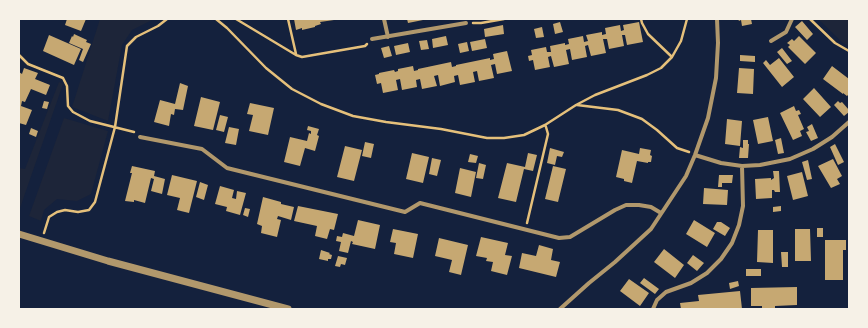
<!DOCTYPE html>
<style>
body{margin:0}
#map{position:relative;width:868px;height:328px;overflow:hidden;background:#14213d;font-family:"Times New Roman",serif}
canvas{display:block}
.frame{position:absolute;inset:0;border:20px solid #f6f1e7;pointer-events:none}
</style>
<div id="map">
<canvas width="868" height="328"></canvas>
<div class="frame"></div>
</div>
<script>
const context = document.querySelector('canvas').getContext('2d');
context.lineJoin = 'round';
function fillPath(path, color) {
  context.fillStyle = color;
  context.fill(path, 'evenodd');
}
function shape(rows) {
  const path = new Path2D();
  for (const r of rows) {
    path.moveTo(r[0], r[1]);
    for (let i = 2; i < r.length; i += 2) path.lineTo(r[i], r[i + 1]);
  }
  return path;
}
function stroke(path, color, width, dash) {
  context.strokeStyle = color;
  context.lineWidth = width;
  context.lineCap = dash ? 'butt' : 'round';
  context.setLineDash(dash || []);
  context.stroke(path);
}
const green = shape([
 [100,19,154,19,132,30,122,45,108,121,72,107],
 [818,19,849,19,849,46,843,43],
 [59,82,63,84,19,211,19,168,25,169],
 [64,118,108,131,91,194,77,201,57,199,44,210,41,221,29,216]
]);
const building = shape([
 [67,19,86,19,81,31,65,25],
 [294,19,334,19,334,20,320,22,321,24,315,26,315,27,302,30,302,28,296,30],
 [407,19,423,19,423,20,408,23],
 [738,19,751,19,752,24,742,26,741,20,739,21],
 [802,21,813,34,807,40,795,27],
 [560,22,563,32,555,34,553,24],
 [639,22,643,42,627,45,625,35,622,35,624,46,609,49,607,39,603,39,606,53,591,56,588,45,585,46,587,57,572,60,570,49,566,50,569,64,554,67,551,56,548,57,550,67,535,70,533,60,529,61,528,56,532,55,531,50,546,47,547,52,551,52,550,46,565,43,565,45,569,44,568,39,583,36,584,42,588,41,586,35,602,32,602,35,606,34,605,28,620,25,621,31,624,30,623,25],
 [503,25,504,34,485,37,484,29],
 [542,27,544,37,536,38,534,29],
 [74,34,87,40,86,42,91,44,83,62,79,60,83,49,69,43,72,36,73,37],
 [49,35,81,49,74,65,43,51],
 [446,36,448,45,433,48,432,39],
 [799,36,816,53,805,64,788,47,790,45,787,43,792,39,794,41],
 [485,39,487,48,472,51,470,42],
 [427,40,429,49,421,50,419,41],
 [467,42,469,51,460,53,458,44],
 [408,43,410,52,396,55,394,46],
 [389,46,392,56,384,58,381,48],
 [782,48,792,61,787,64,777,52],
 [507,51,512,71,497,74,495,64,491,65,494,78,479,81,477,71,473,72,475,82,460,85,458,75,454,76,455,82,440,86,438,75,434,76,437,86,422,89,420,79,416,80,417,87,402,90,400,79,396,80,398,90,383,93,381,83,377,84,375,75,379,74,379,73,394,70,395,72,398,71,398,69,413,66,414,71,418,70,418,69,451,62,452,67,456,66,456,65,490,58,490,60,494,59,493,54],
 [740,55,755,56,755,62,740,61],
 [779,58,794,77,782,87,763,63,766,60,770,65],
 [832,66,849,79,849,94,847,96,843,93,843,94,823,79],
 [24,68,38,73,35,79,50,85,46,95,31,89,25,102,22,101,21,106,32,110,26,125,19,123,19,72,22,74],
 [739,68,754,69,753,94,737,93],
 [180,83,188,86,183,110,175,109,174,115,171,114,169,126,154,122,160,100,175,104],
 [814,88,831,107,820,117,803,99],
 [201,97,220,102,213,130,194,126],
 [44,101,49,102,47,109,42,108],
 [838,101,840,103,842,102,849,110,849,112,844,116,834,105],
 [250,103,274,108,268,135,249,131,253,115,247,114],
 [794,106,796,111,799,110,801,114,798,115,804,129,800,131,802,136,793,140,780,113],
 [220,115,228,117,224,132,216,130],
 [768,117,773,141,758,144,753,120],
 [727,119,742,121,740,146,725,144],
 [812,124,818,138,811,141,806,132,809,131,807,127],
 [308,126,319,129,317,135,319,136,315,151,305,148,300,166,284,162,290,137,307,141,309,133,311,134,311,131,307,130],
 [229,127,239,129,236,145,225,143],
 [31,128,38,131,36,137,29,134],
 [781,138,784,153,778,154,775,140],
 [743,140,748,140,748,144,749,144,748,158,739,158,740,147,743,148],
 [365,142,374,144,371,158,362,156],
 [835,144,844,162,838,165,830,147],
 [345,146,362,150,354,181,337,177],
 [550,148,564,152,562,157,557,156,555,165,547,163],
 [640,148,651,150,650,155,652,156,651,162,648,162,648,163,637,161,632,183,624,181,624,179,616,177,622,150,639,154],
 [412,153,429,157,423,183,406,179],
 [528,153,537,155,533,171,524,169,516,202,498,198,507,163,525,167],
 [470,154,478,156,476,163,468,162],
 [432,158,441,160,437,176,429,174],
 [833,159,842,176,837,179,840,184,831,188,818,166],
 [808,160,812,179,807,180,802,162],
 [479,163,486,165,483,179,476,178],
 [132,166,155,171,154,176,165,179,162,194,151,191,154,179,151,178,145,203,134,200,134,202,125,201,132,173,130,173],
 [553,166,566,169,558,202,545,199],
 [460,168,476,172,471,197,455,193],
 [773,171,779,171,780,192,775,192,774,190,772,190,772,198,756,199,755,179,771,178,771,180,774,178],
 [802,172,808,196,793,200,787,176],
 [172,175,197,181,189,213,177,210,180,198,167,195],
 [719,175,733,175,732,183,722,183,722,187,718,187],
 [200,182,208,185,204,200,196,197],
 [220,186,234,190,232,198,236,199,237,191,246,193,240,215,226,211,227,207,215,204],
 [704,188,728,190,727,205,703,204],
 [263,197,281,202,281,204,294,207,291,220,278,216,277,219,281,220,277,237,261,233,262,226,257,224],
 [298,206,338,214,334,230,330,229,327,239,315,236,317,226,294,221],
 [781,206,781,211,773,212,773,207],
 [245,208,250,209,248,217,243,215],
 [358,220,380,225,375,249,352,244,353,242,351,241,348,253,339,251,341,242,336,241,337,236,342,237,343,233,354,236],
 [694,220,715,233,707,247,686,234],
 [717,222,721,222,730,228,725,236,713,229],
 [817,228,823,228,823,237,817,237],
 [393,229,418,234,413,258,394,254,396,243,390,242],
 [795,229,810,229,811,261,795,261],
 [758,230,773,230,773,263,757,262],
 [481,237,508,243,505,255,512,256,507,275,491,271,493,262,486,261,487,258,476,256],
 [439,238,468,245,461,275,449,272,452,260,435,256],
 [825,240,846,240,846,250,843,250,843,280,825,280],
 [539,245,553,249,551,260,560,262,556,277,519,268,522,253,536,256],
 [664,249,684,265,675,278,654,262],
 [321,250,330,253,329,254,332,255,331,259,328,259,328,261,319,259],
 [781,252,788,252,788,267,782,267],
 [693,255,704,263,697,271,687,263],
 [338,256,347,258,345,265,341,264,340,267,335,266],
 [746,269,761,269,761,276,746,276],
 [644,278,659,289,655,294,640,283],
 [629,279,649,293,640,306,620,291],
 [738,281,739,286,730,289,729,283],
 [797,287,797,305,775,306,775,309,762,309,762,306,751,306,751,288],
 [740,291,742,309,681,309,680,303,699,301,698,295]
]);
const path = shape([
 [216,19,227,28,266,68,292,89,321,104,353,116,386,122,441,129,487,138,504,138,524,135,545,125,576,105,595,95,647,75,661,68,672,57,681,41,687,19],
 [236,19,296,55,302,57,365,46,367,44],
 [288,19,296,54],
 [641,19,642,23,648,34,672,57],
 [810,19,835,43,849,51],
 [473,23,481,23,504,19],
 [19,55,28,64,63,78,67,86,68,106,73,112,90,121,134,132],
 [577,105,618,110,642,119,657,130,677,148,689,152],
 [527,223,548,134,546,127,545,125],
 [44,233,49,217,57,212,65,210,78,212,89,210,95,202,115,127,127,46,136,37,158,26,167,19]
]);
const minor = shape([
 [384,19,388,37],
 [372,39,466,23],
 [771,41,786,32,792,19],
 [140,137,202,149,227,168,405,212,420,203,559,238,570,237,615,210,626,205,639,205,651,207,661,213],
 [695,155,721,163,742,166,760,165,790,159,813,149,832,137,849,122],
 [560,309,589,283,615,262,651,229,686,176,695,155,708,118,716,78,718,43,717,19],
 [653,309,657,300,666,292,691,283,707,273,721,259,732,243,739,225,743,206,742,166]
]);
const tertiary = shape([
 [19,234,108,261,288,309]
]);
fillPath(green, '#1d2539');
fillPath(building, '#c6a872');
stroke(path, '#e5c07b', 2.5);
stroke(minor, '#b1986c', 4);
stroke(tertiary, '#b1986c', 7);
</script>
